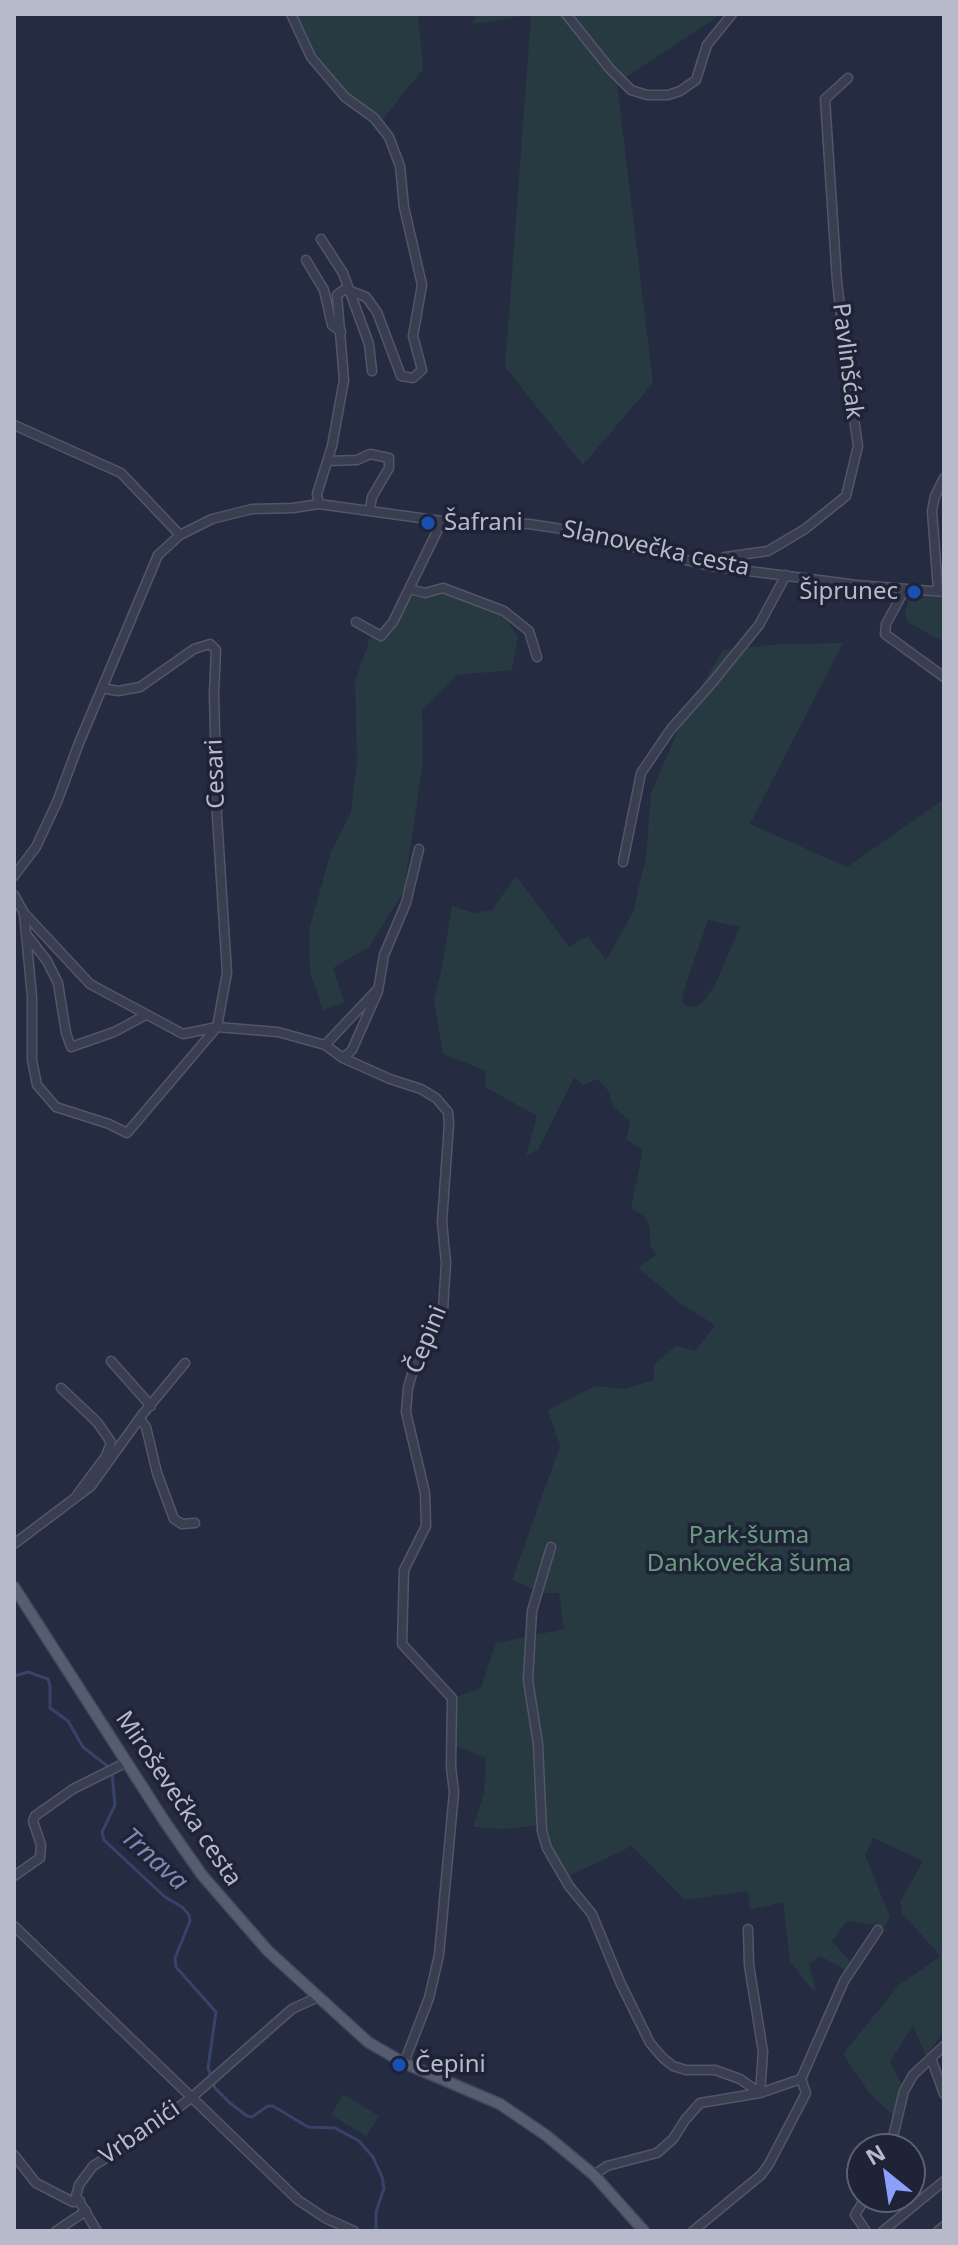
<!DOCTYPE html>
<meta charset="utf-8">
<style>
body{margin:0}
#map{position:relative;width:958px;height:2245px;overflow:hidden;background:#252b41;font-family:"Noto Sans",sans-serif}
canvas{display:block}
.frame{position:absolute;inset:0;border:16px solid #b6bacb;pointer-events:none}
.north{position:absolute;left:846px;top:2133px;width:80px;height:80px;box-sizing:border-box;background:#1e2336;border:2px solid #5b5f72;border-radius:50%;rotate:330deg;font-size:22px;font-weight:700;line-height:32px;text-align:center;color:#b6bacb}
.north::after{content:'';display:block;margin:auto;width:28px;height:36px;background:#8ba0fb;clip-path:polygon(50% 0,100% 100%,50% 72%,0 100%)}
</style>
<div id="map">
<canvas width="958" height="2245"></canvas>
<div class="frame"></div>
<div class="north">N</div>
</div>
<script>
const context = document.querySelector('canvas').getContext('2d');
context.lineJoin = 'round';
function fillPath(path, color) {
  context.fillStyle = color;
  context.fill(path, 'evenodd');
}
function shape(rows) {
  const path = new Path2D();
  for (const r of rows) {
    path.moveTo(r[0], r[1]);
    for (let i = 2; i < r.length; i += 2) path.lineTo(r[i], r[i + 1]);
  }
  return path;
}
function stroke(path, color, width, dash) {
  context.strokeStyle = color;
  context.lineWidth = width;
  context.lineCap = dash ? 'butt' : 'round';
  context.setLineDash(dash || []);
  context.stroke(path);
}
function write(font, color, halo, rows, align = 'center') {
  context.font = font + ' "Noto Sans",sans-serif';
  context.lineWidth = 7;
  context.setLineDash([]);
  context.textBaseline = 'middle';
  context.strokeStyle = halo;
  context.fillStyle = color;
  for (const [text, x, y, turn = 0] of rows) {
    context.save();
    context.translate(x, y);
    context.rotate((+turn || 0) * Math.PI / 180);
    context.textAlign = isNaN(turn) ? turn : align;
    if (halo) context.strokeText(text, 0, 0);
    context.fillText(text, 0, 0);
    context.restore();
  }
}
const green = shape([
 [284,14,418,14,423,69,376,128],
 [476,14,722,14,617,83,653,383,583,465,505,367,531,15,472,24],
 [443,593,473,601,503,615,518,637,512,670,457,675,422,710,423,762,404,891,369,947,333,968,344,1002,323,1010,310,972,309,930,331,852,351,812,357,761,355,682,372,632,381,641,396,626,410,596,422,598],
 [910,595,944,598,944,642,908,622,905,613],
 [843,643,750,824,847,867,944,799,944,2030,926,2057,913,2025,890,2062,903,2087,895,2117,870,2094,843,2054,899,1985,941,1956,903,1915,900,1902,923,1861,873,1838,865,1855,890,1917,885,1926,847,1921,832,1941,850,1961,847,1971,820,1956,809,1964,816,1990,813,1991,790,1961,783,1902,750,1910,748,1891,685,1900,632,1846,567,1877,543,1825,504,1829,473,1827,484,1794,486,1758,454,1745,456,1697,481,1688,496,1643,564,1629,559,1593,541,1593,512,1580,560,1446,548,1410,595,1386,625,1389,654,1380,654,1364,676,1346,695,1351,715,1325,680,1303,638,1268,657,1254,650,1246,650,1228,645,1217,631,1208,643,1150,626,1139,630,1121,613,1107,609,1092,598,1079,583,1085,574,1078,538,1150,526,1156,537,1116,485,1087,486,1071,443,1054,434,1000,441,972,452,906,474,913,492,910,516,876,569,947,588,936,606,960,633,912,646,857,651,793,685,714,723,650,780,644],
 [708,920,740,927,715,985,703,1002,696,1007,686,1006,682,1001,685,987],
 [343,2094,379,2116,366,2136,331,2115]
]);
const stream = shape([
 [14,1676,28,1672,48,1679,50,1686,50,1708,68,1721,83,1747,106,1765,112,1773,115,1805,102,1832,104,1840,165,1897,182,1907,189,1915,190,1921,175,1958,176,1967,216,2012,208,2068,215,2088,230,2103,247,2116,252,2117,268,2106,273,2106,308,2127,335,2128,359,2141,373,2157,382,2177,384,2188,376,2212,376,2231]
]);
const minor = shape([
 [291,14,311,57,345,97,374,118,389,137,400,166,404,207,422,285,413,336,422,370,413,378,401,376,377,312,366,297,345,289,337,295,344,380,332,446,317,494,319,504],
 [566,14,610,69,631,90,647,95,668,95,680,91,696,80,707,45,732,14],
 [321,239,343,273,369,344,372,371],
 [306,260,324,290,332,325,341,332],
 [14,425,121,473,180,535],
 [328,461,357,460,370,454,389,458,389,468,372,497,370,509],
 [711,566,725,557,768,551,805,529,846,496,858,446,848,378,837,281,825,99,848,78],
 [409,589,425,593,443,588,504,611,529,631,537,657],
 [905,589,886,624,885,634,944,677],
 [938,590,932,511,935,496,944,478],
 [356,622,381,636,393,622,442,521],
 [623,862,641,773,671,729,711,684,759,625,786,575],
 [14,876,36,847,57,802,79,743,158,555,180,535,212,519,252,509,293,508,319,504,442,521,529,524,556,528,710,566,857,585,944,592],
 [14,895,24,913,90,984,183,1034,217,1027,278,1032,325,1045,343,1058,390,1079,421,1089,436,1098,448,1112,449,1124,442,1222,446,1263,443,1310,417,1356,408,1388,406,1412,425,1493,426,1526,404,1570,402,1644,452,1698,451,1767,454,1792,439,1955,429,1998,404,2063],
 [24,913,32,997,32,1060,37,1085,56,1107,109,1124,127,1133,217,1027,227,973,217,816,214,693,216,650,210,644,194,649,140,687,118,691,102,688],
 [26,934,47,961,58,983,66,1033,71,1047,114,1032,146,1015],
 [325,1045,376,991],
 [343,1058,352,1050,378,991,384,955,406,903,419,849],
 [111,1361,151,1406],
 [61,1388,97,1422,111,1442,106,1456,77,1495],
 [140,1419,146,1427,157,1473,174,1519,182,1524,195,1523],
 [14,1544,91,1486,142,1415,185,1363],
 [551,1547,532,1611,528,1680,538,1744,542,1831,547,1848,569,1886,592,1914,620,1982,650,2043,663,2058,673,2066,686,2070,715,2070,740,2079,760,2093],
 [14,1876,40,1858,41,1845,33,1821,35,1816,73,1789,127,1762],
 [14,1926,298,2200,325,2218,354,2231],
 [748,1929,749,1965,763,2052,760,2093],
 [931,2058,944,2094],
 [801,2079,844,1981,878,1930],
 [890,2149,904,2091,913,2075,944,2046],
 [14,2155,36,2183,73,2202,80,2201],
 [594,2175,607,2166,657,2153,673,2139,685,2120,700,2103,760,2093,801,2079],
 [56,2231,86,2211],
 [97,2231,76,2196,79,2185,93,2166,134,2141,191,2098,292,2009,318,1997],
 [693,2231,761,2175,769,2164,806,2093,801,2079],
 [866,2231,855,2215,866,2197],
 [883,2231,944,2181],
 [938,2231,944,2226]
]);
const major = shape([
 [14,1587,165,1822,202,1875,268,1951,368,2042,404,2063,500,2104,547,2136,594,2175,644,2231]
]);
const markers = [
 [428,523,8,"#1a4fb4"],
 [914,592,8,"#1a4fb4"],
 [399,2065,8,"#1a4fb4"]
];
const streetNames = [
 ["Pavlinšćak",847,361,83],
 ["Slanovečka cesta",656,549,12],
 ["Cesari",216,774,-92],
 ["Čepini",427,1340,-68],
 ["Miroševečka cesta",178,1799,56],
 ["Vrbanići",140,2133,-35]
];
const poiNames = [
 ["Šafrani",444,523],
 ["Šiprunec",898,592,"right"],
 ["Čepini",415,2065]
];
const parkNames = [
 ["Park-šuma",749,1536],
 ["Dankovečka šuma",749,1564]
];
const waterNames = [
 ["Trnava",154,1860,42]
];
fillPath(green, '#273a42');
stroke(stream, '#384369', 3);
stroke(minor, '#515668', 11);
stroke(major, '#43475a', 13);
stroke(minor, '#393e51', 8);
stroke(major, '#575d71', 10);
for (const [x, y, r, color] of markers) {
  const dot = new Path2D();
  dot.arc(x, y, r, 0, 2 * Math.PI);
  context.fillStyle = color;
  context.fill(dot);
  stroke(dot, '#1e2336', 3);
}
write('24px', '#b6bacb', '#1e2336', streetNames);
write('24px', '#b6bacb', '#1e2336', poiNames, 'left');
write('24px', '#6c9d81', '#1e2336', parkNames);
write('italic 26px', '#7c89b3', '#1e2336', waterNames);
</script>
